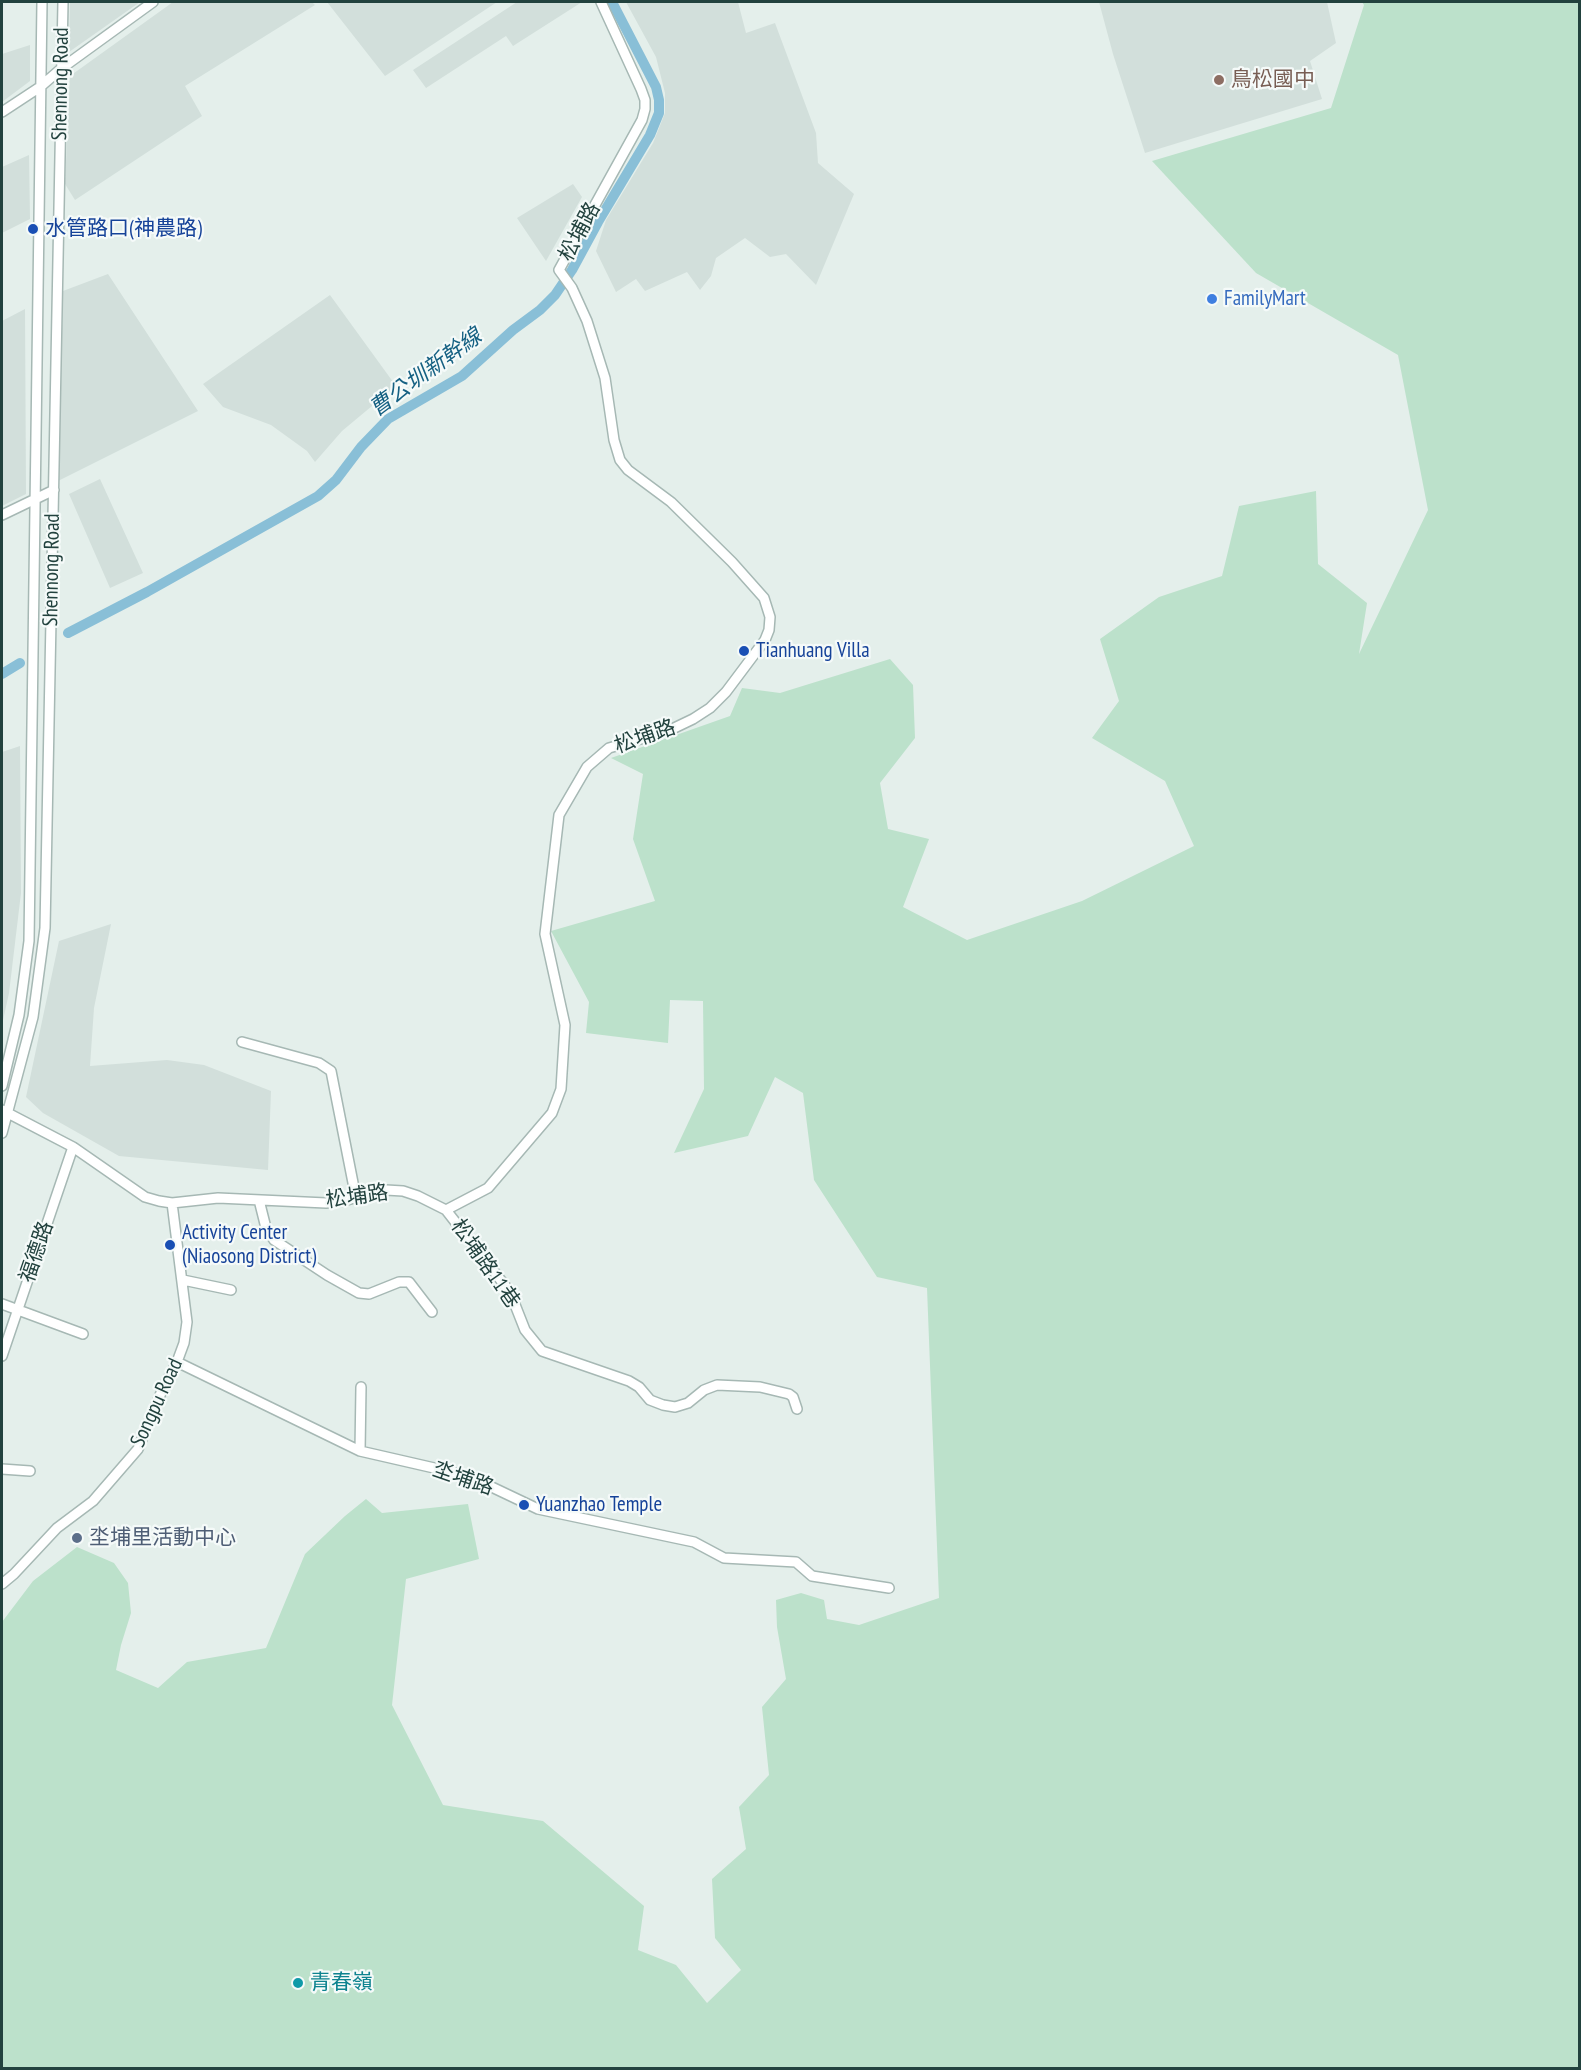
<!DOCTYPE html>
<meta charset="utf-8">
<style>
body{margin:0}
#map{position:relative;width:1581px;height:2070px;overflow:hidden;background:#e4efeb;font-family:"PT Sans Narrow",sans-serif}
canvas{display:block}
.frame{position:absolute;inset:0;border:3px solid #22423e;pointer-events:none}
</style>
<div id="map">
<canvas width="1581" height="2070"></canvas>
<div class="frame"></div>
</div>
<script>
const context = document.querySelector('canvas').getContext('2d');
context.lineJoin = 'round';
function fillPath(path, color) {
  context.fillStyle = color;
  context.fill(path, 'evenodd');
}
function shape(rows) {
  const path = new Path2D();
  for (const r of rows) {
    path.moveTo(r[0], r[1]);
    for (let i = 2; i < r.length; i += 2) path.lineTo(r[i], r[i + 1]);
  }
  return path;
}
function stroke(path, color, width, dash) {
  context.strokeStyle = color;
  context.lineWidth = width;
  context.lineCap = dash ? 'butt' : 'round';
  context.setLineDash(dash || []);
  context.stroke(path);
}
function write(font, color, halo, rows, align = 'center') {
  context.font = font + ' "PT Sans Narrow","Noto Sans TC",sans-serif';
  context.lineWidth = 4.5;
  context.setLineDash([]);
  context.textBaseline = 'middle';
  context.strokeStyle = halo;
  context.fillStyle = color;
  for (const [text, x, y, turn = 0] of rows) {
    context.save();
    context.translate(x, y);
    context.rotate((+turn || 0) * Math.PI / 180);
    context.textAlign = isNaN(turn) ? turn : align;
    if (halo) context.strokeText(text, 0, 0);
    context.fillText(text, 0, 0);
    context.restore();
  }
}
const built = shape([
 [70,2,140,2,69,52],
 [173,2,312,2,315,5,185,86,202,116,75,200,65,184,70,76],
 [327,2,497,2,385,76],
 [517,2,582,2,513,46,506,36,426,88,413,70],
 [626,2,738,2,746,33,775,23,816,133,818,163,854,194,816,285,786,254,770,257,745,238,716,258,711,276,700,290,687,272,645,291,636,279,616,292,596,251,606,220,653,143,665,113,665,93,656,57],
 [1099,2,1327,2,1336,43,1310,61,1322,99,1145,153,1113,54],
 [30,45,30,81,2,102,2,54],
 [29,155,30,219,2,233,2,167],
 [573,184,582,197,546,261,517,218],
 [108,274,198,411,58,481,63,291],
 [330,295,396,386,342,431,315,462,307,451,271,425,223,407,203,384],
 [25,309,26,494,2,506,2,321],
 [100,479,143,573,110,588,69,494],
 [20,746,21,893,9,993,2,1025,2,752],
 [111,924,94,1008,90,1066,167,1060,204,1065,271,1091,268,1170,119,1156,43,1113,26,1097,59,941]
]);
const green = shape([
 [1362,2,1579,2,1579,2068,2,2068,2,1622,33,1581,77,1547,114,1563,128,1583,131,1613,121,1645,116,1670,158,1688,187,1662,266,1648,305,1554,345,1516,366,1499,382,1513,468,1504,479,1559,406,1579,392,1705,443,1805,543,1821,644,1906,638,1950,676,1965,707,2003,741,1970,715,1938,712,1879,746,1849,739,1807,769,1775,762,1707,786,1679,777,1627,776,1600,801,1593,824,1600,827,1619,859,1625,939,1598,927,1288,877,1277,814,1180,803,1093,775,1077,748,1136,674,1153,704,1089,703,1001,670,1000,668,1043,586,1033,589,1002,551,931,655,901,633,839,643,774,611,758,730,716,742,688,780,693,890,659,913,685,915,738,880,783,888,829,929,839,903,907,967,940,1082,901,1194,846,1165,781,1092,738,1119,701,1100,639,1159,597,1222,576,1239,506,1316,491,1318,564,1367,603,1359,654,1428,510,1398,355,1256,273,1152,161,1331,108,1364,5]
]);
const canal = shape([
 [68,633,147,592,318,496,336,480,361,447,388,419,462,376,513,330,540,310,555,295,572,270,598,222,650,135,659,113,659,100,656,87,612,2],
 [2,674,20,663]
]);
const minor = shape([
 [2,112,40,87,62,68,153,2],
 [2,515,54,490],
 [242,1042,319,1063,331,1071,356,1198],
 [2,1086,19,1015,29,941,42,2],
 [2,1110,73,1147,145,1197,159,1201,172,1203,218,1198,326,1203,343,1201,386,1190,403,1191,418,1196,446,1210,488,1188,552,1113,561,1089,565,1025,545,934,559,815,587,767,609,748,668,731,693,719,710,708,726,692,765,640,769,630,770,617,764,598,732,562,671,502,628,470,620,460,614,440,605,378,587,321,572,288,559,270,642,120,645,109,645,100,641,89,601,2],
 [2,1133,33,1017,45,928,63,2],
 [259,1200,266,1228,274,1240,327,1275,359,1293,369,1294,399,1282,409,1282,432,1312],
 [446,1210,510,1292,525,1330,542,1351,629,1381,639,1387,650,1400,663,1405,675,1407,688,1403,704,1390,717,1385,760,1387,789,1394,793,1397,797,1409],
 [183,1280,231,1290],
 [2,1304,83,1334],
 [2,1356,73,1147],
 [177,1362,360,1451,456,1473,477,1480,538,1509,694,1542,724,1558,796,1562,812,1576,889,1588],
 [360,1451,361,1387],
 [2,1469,30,1471],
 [2,1584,14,1574,57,1528,93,1501,138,1449,163,1388,177,1362,184,1343,187,1322,172,1203]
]);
const markers = [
 [1219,80,6,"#8d6e63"],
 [33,229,6,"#1a4fb4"],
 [1212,299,6,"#3f7fe0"],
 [744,651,6,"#1a4fb4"],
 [170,1245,6,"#1a4fb4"],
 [524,1505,6,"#1a4fb4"],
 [77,1538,6,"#5c6f8a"],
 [298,1983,6,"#0f9aa8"]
];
const educationNames = [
 ["鳥松國中",1231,80]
];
const streetNames = [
 ["Shennong Road",61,84,-89],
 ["松埔路",580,232,-62],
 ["Shennong Road",52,570,-89],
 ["松埔路",645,737,-19],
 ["松埔路",357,1197,-8],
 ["福德路",37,1252,-71],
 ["松埔路11巷",485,1264,55],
 ["Songpu Road",157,1403,-65],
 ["坔埔路",463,1479,19]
];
const transitNames = [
 ["水管路口(神農路)",45,229],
 ["Tianhuang Villa",756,651],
 ["Activity Center",182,1233],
 ["(Niaosong District)",182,1257],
 ["Yuanzhao Temple",536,1505]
];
const shopNames = [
 ["FamilyMart",1224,299]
];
const serviceNames = [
 ["坔埔里活動中心",89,1538]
];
const cultureNames = [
 ["青春嶺",310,1983]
];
const waterNames = [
 ["曹公圳新幹線",426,373,-36]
];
fillPath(built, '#d2dfdb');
fillPath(green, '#bce1cb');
stroke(canal, '#89bfd7', 10);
stroke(minor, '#a6b8b4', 12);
stroke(minor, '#fff', 9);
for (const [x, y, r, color] of markers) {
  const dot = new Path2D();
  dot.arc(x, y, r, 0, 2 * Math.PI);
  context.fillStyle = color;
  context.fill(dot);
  stroke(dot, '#f5faf9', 2);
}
write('21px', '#785e54', '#f5faf9', educationNames, 'left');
write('21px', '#22423e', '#f5faf9', streetNames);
write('21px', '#164399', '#f5faf9', transitNames, 'left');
write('21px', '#366cbe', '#f5faf9', shopNames, 'left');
write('21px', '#4e5e75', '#f5faf9', serviceNames, 'left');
write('21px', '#0d838f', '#f5faf9', cultureNames, 'left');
write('italic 22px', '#166183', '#f5faf9', waterNames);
</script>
